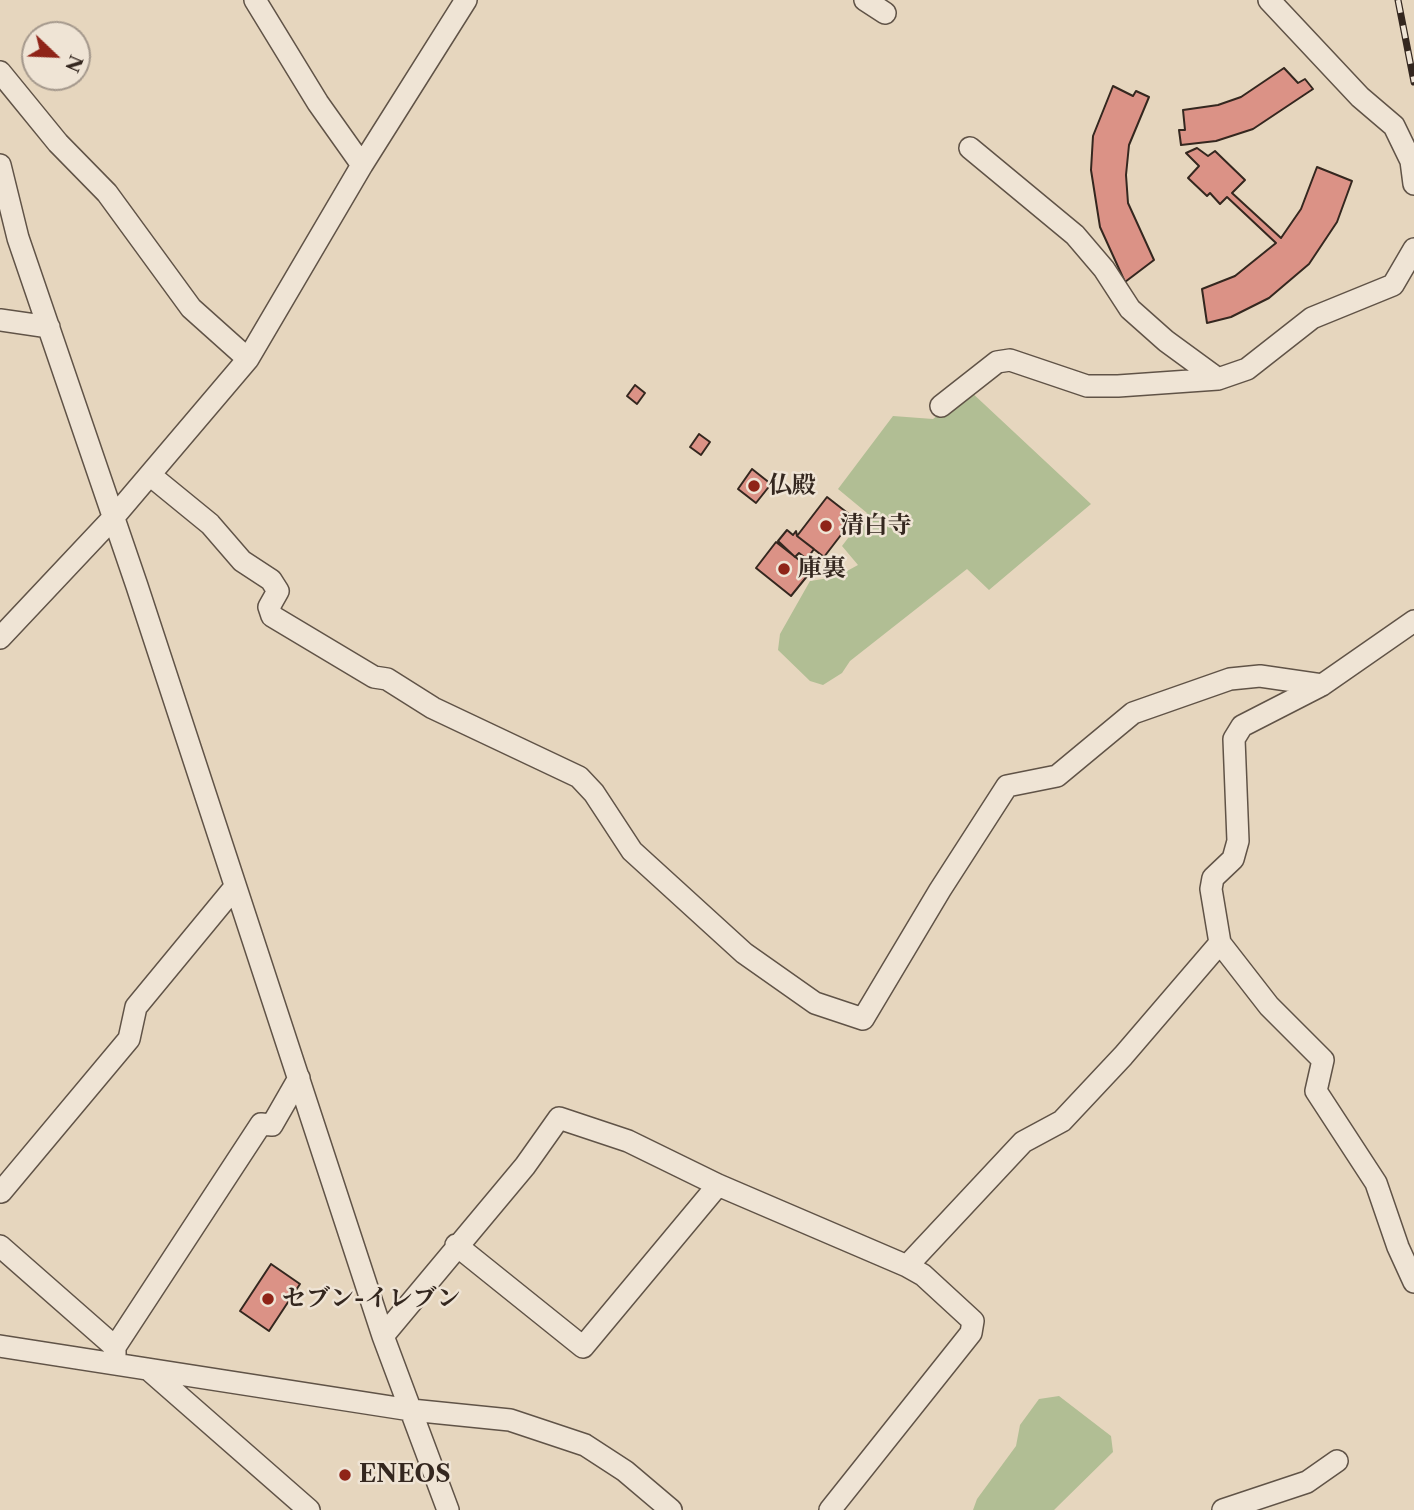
<!DOCTYPE html>
<meta charset="utf-8">
<style>
body{margin:0}
#map{position:relative;width:1414px;height:1510px;overflow:hidden;background:#e6d6be;font-family:"Libre Caslon Text",serif}
canvas{display:block}
.north{position:absolute;left:21px;top:21px;width:70px;height:70px;box-sizing:border-box;background:#efe4d5;border:2px solid #a4988c;border-radius:50%;rotate:113deg;font-size:19px;font-weight:700;line-height:28px;text-align:center;color:#34271f}
.north::after{content:'';display:block;margin:auto;width:24px;height:32px;background:#8f2418;clip-path:polygon(50% 0,100% 100%,50% 72%,0 100%)}
</style>
<div id="map">
<canvas width="1414" height="1510"></canvas>
<div class="north">N</div>
</div>
<script>
const context = document.querySelector('canvas').getContext('2d');
context.lineJoin = 'round';
function fillPath(path, color) {
  context.fillStyle = color;
  context.fill(path, 'evenodd');
}
function shape(rows) {
  const path = new Path2D();
  for (const r of rows) {
    path.moveTo(r[0], r[1]);
    for (let i = 2; i < r.length; i += 2) path.lineTo(r[i], r[i + 1]);
  }
  return path;
}
function stroke(path, color, width, dash) {
  context.strokeStyle = color;
  context.lineWidth = width;
  context.lineCap = dash ? 'butt' : 'round';
  context.setLineDash(dash || []);
  context.stroke(path);
}
function write(font, color, halo, rows, align = 'center') {
  context.font = font + ' "Libre Caslon Text","Noto Serif JP",serif';
  context.lineWidth = 5;
  context.setLineDash([]);
  context.textBaseline = 'middle';
  context.strokeStyle = halo;
  context.fillStyle = color;
  for (const [text, x, y, turn = 0] of rows) {
    context.save();
    context.translate(x, y);
    context.rotate((+turn || 0) * Math.PI / 180);
    context.textAlign = isNaN(turn) ? turn : align;
    if (halo) context.strokeText(text, 0, 0);
    context.fillText(text, 0, 0);
    context.restore();
  }
}
const green = shape([
 [969,390,1091,504,989,590,967,569,850,661,842,673,823,685,810,681,778,650,780,634,810,581,836,577,858,565,842,546,867,513,838,489,893,416,933,419],
 [1059,1396,1111,1436,1113,1452,1054,1510,973,1510,977,1499,1016,1446,1020,1425,1039,1399]
]);
const building = shape([
 [1284,68,1298,83,1305,79,1313,89,1253,129,1216,141,1181,145,1179,130,1185,130,1183,110,1218,105,1241,97,1284,68],
 [1113,86,1133,96,1136,91,1149,97,1129,145,1126,175,1128,203,1154,260,1125,282,1100,227,1091,170,1093,136,1113,86],
 [1197,148,1208,156,1215,151,1245,180,1232,193,1281,238,1301,209,1317,167,1352,181,1337,222,1309,264,1269,298,1231,317,1207,323,1202,289,1235,276,1276,243,1227,197,1220,204,1210,193,1207,196,1188,178,1199,166,1186,153,1197,148],
 [635,385,645,393,637,404,627,396,635,385],
 [699,434,710,442,701,455,690,447,699,434],
 [752,469,771,484,756,503,738,489,752,469],
 [827,497,854,518,824,557,797,536,827,497],
 [787,530,793,535,796,531,797,536,814,549,807,559,799,553,795,557,778,541,787,530],
 [776,542,812,570,791,596,756,568,776,542],
 [271,1264,300,1284,269,1331,240,1311,271,1264]
]);
const minor = shape([
 [255,0,318,103,362,165],
 [865,0,885,13],
 [1269,0,1360,97,1394,126,1411,161,1414,184],
 [0,72,58,143,107,193,191,308,248,359],
 [970,148,1075,235,1104,269,1130,309,1166,341,1218,379],
 [0,165,18,238,137,586,383,1336,448,1510],
 [0,320,49,327],
 [941,406,997,362,1010,360,1087,386,1118,386,1218,379,1247,369,1312,318,1393,285,1414,249],
 [150,475,210,524,242,561,271,580,278,591,269,607,272,616,374,677,387,679,433,708,579,777,594,793,632,851,744,953,815,1003,863,1019,940,890,1007,786,1057,776,1133,713,1230,679,1260,676,1322,685],
 [0,638,113,518,248,359,362,165,466,0],
 [1220,943,1269,1006,1323,1060,1316,1091,1376,1183,1398,1247,1414,1282],
 [1,1192,129,1039,136,1007,235,887],
 [456,1245,583,1347,718,1185],
 [0,1246,115,1347,115,1358],
 [907,1266,1023,1142,1062,1121,1123,1056,1220,943,1211,889,1213,878,1233,859,1238,841,1234,739,1242,726,1322,685,1414,621],
 [383,1336,525,1166,559,1118,628,1141,718,1185,907,1266,923,1275,973,1321,971,1333,830,1510],
 [0,1346,411,1410,510,1420,585,1445,625,1471,671,1510],
 [115,1347,261,1124,272,1125,299,1078],
 [148,1369,309,1510],
 [1223,1510,1307,1482,1337,1461]
]);
const rail = shape([
 [1398,0,1414,82]
]);
const markers = [
 [754,486,7,"#8f2418"],
 [826,526,7,"#8f2418"],
 [784,569,7,"#8f2418"],
 [268,1299,7,"#8f2418"],
 [345,1475,7,"#8f2418"]
];
const poiNames = [
 ["仏殿",768,486],
 ["清白寺",840,526],
 ["庫裏",798,569],
 ["セブン-イレブン",282,1299],
 ["ENEOS",359,1475]
];
fillPath(green, '#b1be94');
fillPath(building, '#db9286');
stroke(building, '#34271f', 2);
stroke(minor, '#605347', 24);
stroke(minor, '#efe4d5', 21);
stroke(rail, '#34271f', 7);
stroke(rail, '#efe4d5', 4.5, [13]);
for (const [x, y, r, color] of markers) {
  const dot = new Path2D();
  dot.arc(x, y, r, 0, 2 * Math.PI);
  context.fillStyle = color;
  context.fill(dot);
  stroke(dot, '#efe4d5', 2.5);
}
write('bold 24px', '#34271f', '#efe4d5', poiNames, 'left');
</script>
